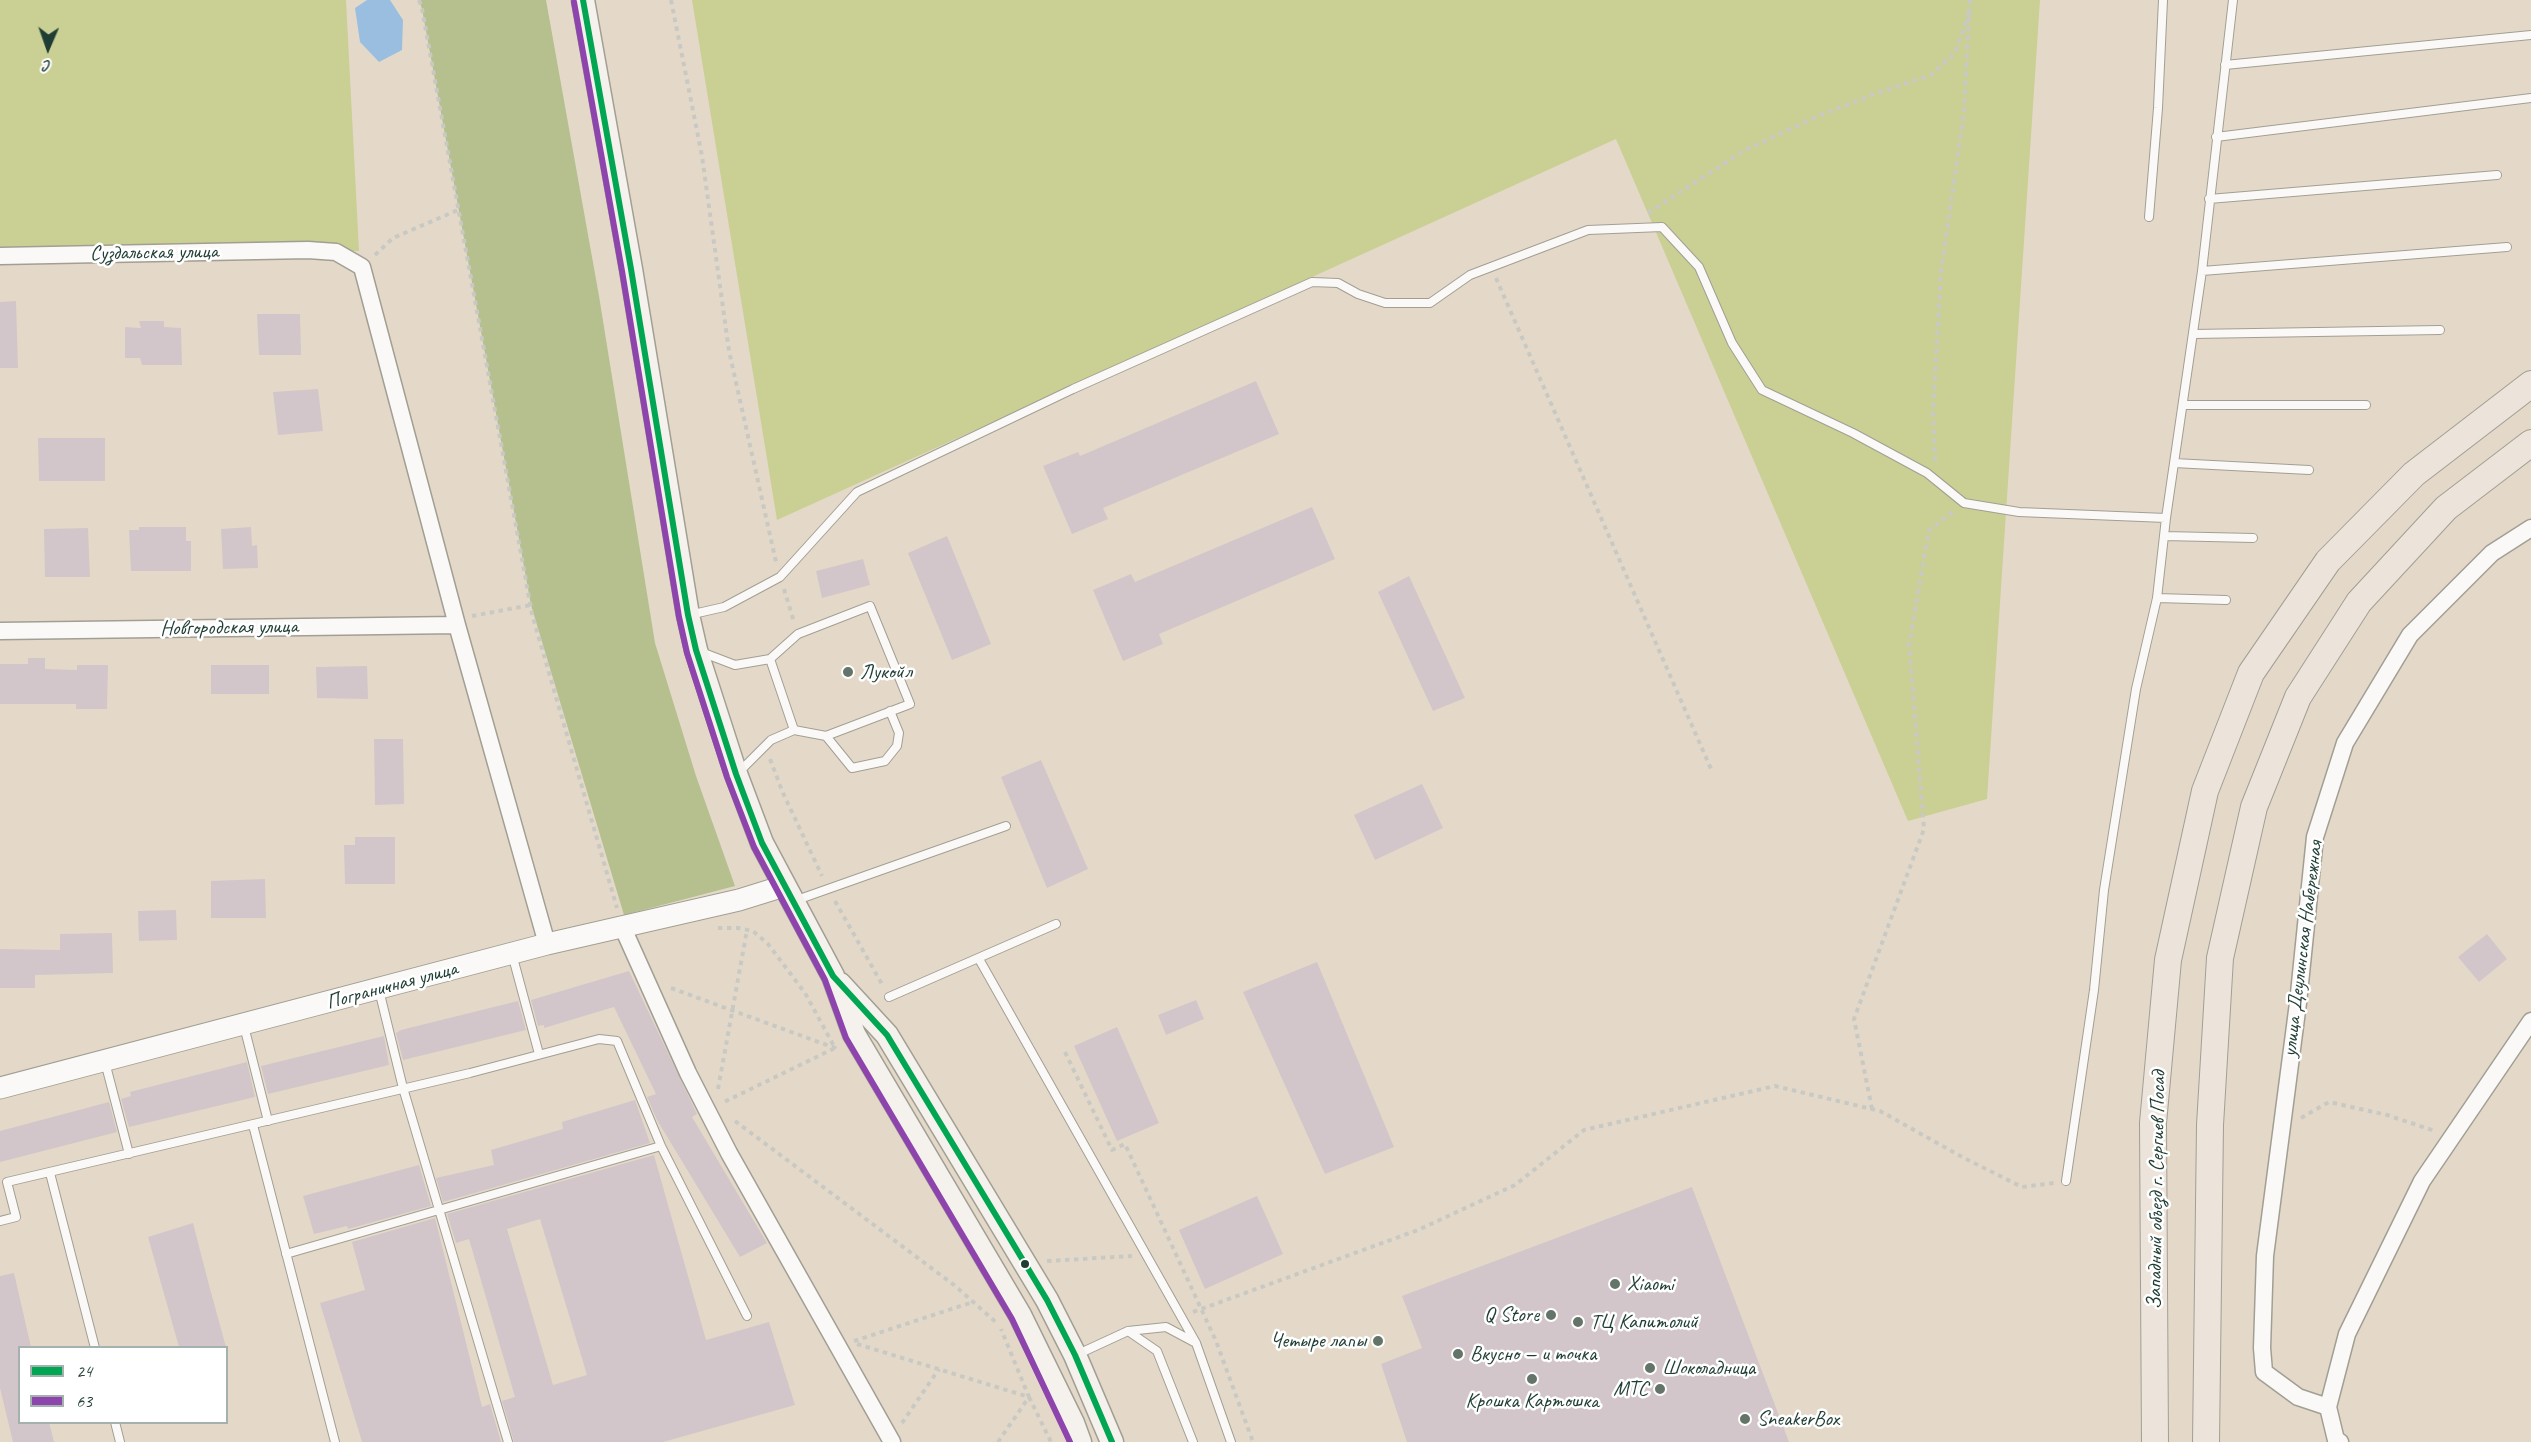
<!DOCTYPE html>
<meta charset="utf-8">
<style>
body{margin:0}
#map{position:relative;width:2531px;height:1442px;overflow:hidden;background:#e4d9c8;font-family:Caveat,sans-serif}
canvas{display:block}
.legend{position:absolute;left:18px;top:1346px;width:210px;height:78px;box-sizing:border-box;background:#fff;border:2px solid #a5b1ae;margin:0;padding:8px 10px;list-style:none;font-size:18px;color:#1f3d34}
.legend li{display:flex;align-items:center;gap:12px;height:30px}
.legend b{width:30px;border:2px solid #a5b1ae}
.north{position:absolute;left:18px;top:18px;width:60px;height:60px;-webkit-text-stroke:4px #fff;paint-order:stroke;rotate:182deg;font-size:16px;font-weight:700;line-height:24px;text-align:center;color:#1f3d34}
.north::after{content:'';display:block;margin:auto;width:21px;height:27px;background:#1f3d34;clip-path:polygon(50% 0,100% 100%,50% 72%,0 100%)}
</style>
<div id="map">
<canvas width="2531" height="1442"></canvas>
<ul class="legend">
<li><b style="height:8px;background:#00a651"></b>24</li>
<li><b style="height:8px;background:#8e44ad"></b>63</li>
</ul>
<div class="north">С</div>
</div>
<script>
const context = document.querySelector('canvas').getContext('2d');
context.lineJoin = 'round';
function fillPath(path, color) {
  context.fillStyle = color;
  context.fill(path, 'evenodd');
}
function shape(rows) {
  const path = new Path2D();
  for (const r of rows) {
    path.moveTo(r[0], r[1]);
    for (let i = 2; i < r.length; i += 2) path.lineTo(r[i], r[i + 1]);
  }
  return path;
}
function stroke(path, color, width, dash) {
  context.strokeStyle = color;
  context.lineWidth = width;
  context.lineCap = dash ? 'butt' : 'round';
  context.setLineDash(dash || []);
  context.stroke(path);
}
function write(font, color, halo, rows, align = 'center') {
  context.font = font + ' Caveat,sans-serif';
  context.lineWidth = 5;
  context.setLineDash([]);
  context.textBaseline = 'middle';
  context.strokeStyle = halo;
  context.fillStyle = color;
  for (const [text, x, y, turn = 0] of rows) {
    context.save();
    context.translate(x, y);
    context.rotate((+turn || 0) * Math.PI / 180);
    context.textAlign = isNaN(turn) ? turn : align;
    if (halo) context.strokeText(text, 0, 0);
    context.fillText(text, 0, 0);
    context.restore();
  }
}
const green = shape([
 [0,0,346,0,359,251,0,256],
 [692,0,2040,0,1987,799,1908,821,1616,139,777,520]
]);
const forest = shape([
 [419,0,546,0,599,296,655,643,696,776,735,886,624,915,531,605,422,9]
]);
const water = shape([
 [367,0,390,0,403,20,402,50,379,62,360,42,355,8]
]);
const building = shape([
 [16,301,18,368,0,368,0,302],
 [257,314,300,314,301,355,259,355],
 [139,321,164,321,164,327,181,328,182,365,142,365,140,358,125,358,125,327,141,328],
 [1256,381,1279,434,1103,508,1108,519,1072,534,1043,466,1078,452,1080,456],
 [318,389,323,431,278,435,273,392],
 [38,438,105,438,105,481,39,481],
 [1312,507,1335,559,1159,634,1163,644,1123,661,1093,590,1131,574,1135,582],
 [139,527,186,527,186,541,191,541,191,571,131,571,129,530,139,530],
 [251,527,252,546,257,545,258,568,223,569,221,529],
 [88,528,90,577,45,577,44,529],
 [947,536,991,644,952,660,908,553],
 [863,559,870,585,822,598,816,571],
 [1409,576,1465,698,1433,711,1378,592],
 [28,658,45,658,45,669,77,670,77,665,108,665,107,709,76,709,76,704,0,704,0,664,28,664],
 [211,665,269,665,269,694,211,694],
 [367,666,368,699,317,698,316,667],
 [374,739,403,739,404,804,375,805],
 [1041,760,1088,869,1047,888,1001,777],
 [1422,784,1443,828,1375,860,1354,815],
 [355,837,395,837,395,884,345,884,344,845,355,845],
 [265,879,266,918,211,918,211,881],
 [176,910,177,940,139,941,138,911],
 [112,933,113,973,35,975,35,988,0,988,0,949,60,950,60,934],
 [2487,934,2507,959,2479,982,2458,957],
 [1317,962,1394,1147,1325,1174,1243,992],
 [629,971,697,1114,692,1117,767,1243,740,1257,657,1120,647,1097,656,1094,614,1007,544,1028,544,1025,538,1026,531,1000],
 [1196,1000,1204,1019,1166,1035,1158,1015],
 [518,1001,526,1030,403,1060,396,1033,401,1030],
 [1117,1027,1159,1123,1117,1141,1074,1046],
 [384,1036,389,1065,268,1094,261,1066],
 [247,1062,255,1097,129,1127,121,1099,131,1096,130,1092],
 [635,1100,650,1143,443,1202,436,1178,494,1165,491,1150,563,1129,562,1122],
 [109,1102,117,1132,0,1162,0,1131],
 [654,1155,706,1340,769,1322,795,1405,663,1442,514,1442,502,1401,515,1397,469,1239,456,1243,447,1214],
 [540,1219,587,1375,553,1385,507,1229],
 [419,1165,431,1206,348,1229,347,1226,314,1234,303,1196],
 [1692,1187,1789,1442,1407,1442,1381,1364,1422,1348,1402,1296],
 [1257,1196,1283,1254,1205,1289,1179,1230],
 [435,1218,482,1407,490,1404,501,1442,362,1442,320,1303,365,1290,352,1242],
 [193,1223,209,1285,226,1347,179,1347,148,1237],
 [14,1273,31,1347,20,1347,20,1422,49,1422,54,1442,13,1442,0,1388,0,1276]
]);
const path = shape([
 [419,0,422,9,532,614,617,908],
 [671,0,702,156,729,351,776,562],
 [1969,13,1970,0],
 [1648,213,1745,150,1816,117,1874,94,1931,75,1955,53,1969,13,1964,113,1941,271,1933,411,1935,461],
 [375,255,393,238,458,210],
 [1496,278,1711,769],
 [784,589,794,622],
 [472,616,531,605],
 [770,759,783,793,822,876],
 [835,901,883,986],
 [718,928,738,928,753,931,768,944,805,993,835,1048,722,1103],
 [671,988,835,1048,837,1052],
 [1065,1052,1112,1150,1125,1144,1216,1341,1253,1442],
 [718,1089,747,930],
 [1872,1109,1854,1019,1924,829,1909,645,1929,530,1954,511],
 [2301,1118,2329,1102,2387,1115,2435,1131],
 [735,1121,954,1285,998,1324],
 [1047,1261,1132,1256],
 [1193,1312,1418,1230,1515,1185,1584,1130,1775,1086,1880,1111,1964,1158,2022,1187,2054,1183],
 [854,1341,973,1302],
 [857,1344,1029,1397,1051,1442],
 [902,1423,939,1369],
 [998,1442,1029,1397,1001,1329]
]);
const service = shape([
 [2225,65,2531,35],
 [2216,137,2531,98],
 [2209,199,2497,175],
 [2149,217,2158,108,2163,0],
 [2202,271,2507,247],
 [2193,334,2440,330],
 [2183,405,2366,405],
 [2174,463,2309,470],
 [2166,518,2202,271,2233,0],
 [2164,536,2253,538],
 [2157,598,2226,600],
 [689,615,724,607,780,577,857,492,1073,389,1312,282,1338,283,1358,294,1385,303,1430,303,1470,275,1588,230,1662,227,1699,267,1732,343,1762,390,1853,433,1927,473,1964,503,2019,512,2166,518,2157,598,2136,689,2104,890,2094,990,2066,1181],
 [701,652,735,665,770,659,794,730,771,740,739,772],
 [770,659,798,634,870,606,910,704,826,736,794,730],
 [826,736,852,768,885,761,897,746,899,733,890,711],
 [794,901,1006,826],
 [512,954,539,1054],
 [979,959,1196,1343],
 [379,990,403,1088,508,1442],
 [889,997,1056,924],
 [244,1026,268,1121],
 [105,1062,129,1154],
 [253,1125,335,1442],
 [50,1173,95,1348],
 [0,1221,16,1217,7,1182,470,1073,599,1039,617,1041,661,1146,747,1316],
 [286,1254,661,1146],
 [1128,1331,1157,1351,1193,1442],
 [1076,1355,1128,1331,1166,1327,1196,1343,1231,1442],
 [115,1422,120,1442]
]);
const minor = shape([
 [0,256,308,250,336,252,362,267,457,625,547,944],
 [0,631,457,625],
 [622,926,688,1073,729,1153,892,1442],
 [2328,1407,2298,1397,2264,1372,2262,1348,2265,1256,2298,1003,2315,837,2345,743,2410,635,2492,553,2531,528],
 [2340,1442,2336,1440,2328,1407,2347,1334,2422,1181,2531,1021]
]);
const tertiary = shape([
 [0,1088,547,944,739,900,784,886]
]);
const secondary = shape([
 [583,0,631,269,688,615,696,650,736,774,762,843,833,976,854,1034,1020,1315,1073,1423,1080,1442],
 [840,984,887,1035,1047,1300,1075,1355,1112,1442]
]);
const primary = shape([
 [2155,1442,2153,1123,2168,960,2205,791,2251,673,2328,561,2414,474,2531,384],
 [2206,1442,2210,1125,2220,958,2254,807,2298,697,2359,602,2446,508,2531,443]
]);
const bus1 = shape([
 [583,0,631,269,688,615,696,650,736,774,762,843,833,976,887,1035,1047,1300,1075,1355,1112,1442]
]);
const bus2 = shape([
 [574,2,622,271,679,617,687,653,727,777,754,847,825,980,846,1038,1012,1319,1070,1442]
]);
const markers = [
 [848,672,6,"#647468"],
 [1025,1264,5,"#1f3d34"],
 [1615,1284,6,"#647468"],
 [1551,1315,6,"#647468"],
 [1578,1322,6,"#647468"],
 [1378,1341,6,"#647468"],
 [1458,1354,6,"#647468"],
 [1650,1368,6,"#647468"],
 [1532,1379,6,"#647468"],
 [1660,1389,6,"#647468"],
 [1745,1419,6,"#647468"]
];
const streetNames = [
 ["Суздальская улица",154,253,-1],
 ["Новгородская улица",229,628,-1],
 ["улица Деулинская Набережная",2303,949,-83],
 ["Пограничная улица",392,986,-15],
 ["Западный объезд г. Сергиев Посад",2157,1190,-89]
];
const poiNames = [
 ["Лукойл",860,672],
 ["Xiaomi",1627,1284],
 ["Q Store",1539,1315,"right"],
 ["ТЦ Капитолий",1590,1322],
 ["Четыре лапы",1366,1341,"right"],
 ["Вкусно — и точка",1470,1354],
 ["Шоколадница",1662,1368],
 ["МТС",1648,1389,"right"],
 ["Крошка Картошка",1532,1401,"center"],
 ["SneakerBox",1757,1419]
];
fillPath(green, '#cacf94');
fillPath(forest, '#b5c08e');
fillPath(water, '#9abee0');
fillPath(building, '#d2c6ca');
stroke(service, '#a19f94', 10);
stroke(minor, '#a19f94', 19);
stroke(tertiary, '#a19f94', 23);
stroke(secondary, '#a19f94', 25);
stroke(primary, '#a19f94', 28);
stroke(path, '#c9c9c4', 4, [4.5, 4.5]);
stroke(service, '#fbf9f7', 8);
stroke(minor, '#fbf9f7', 16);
stroke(tertiary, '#fbf9f7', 21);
stroke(secondary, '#f5f1ec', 22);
stroke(primary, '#ece3db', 26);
stroke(bus1, '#00a651', 6);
stroke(bus2, '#8e44ad', 6);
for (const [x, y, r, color] of markers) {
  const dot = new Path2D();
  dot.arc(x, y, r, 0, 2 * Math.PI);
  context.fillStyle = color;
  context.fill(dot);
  stroke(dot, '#fff', 2);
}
write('21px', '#1f3d34', '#fff', streetNames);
write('21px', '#1f3d34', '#fff', poiNames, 'left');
</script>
